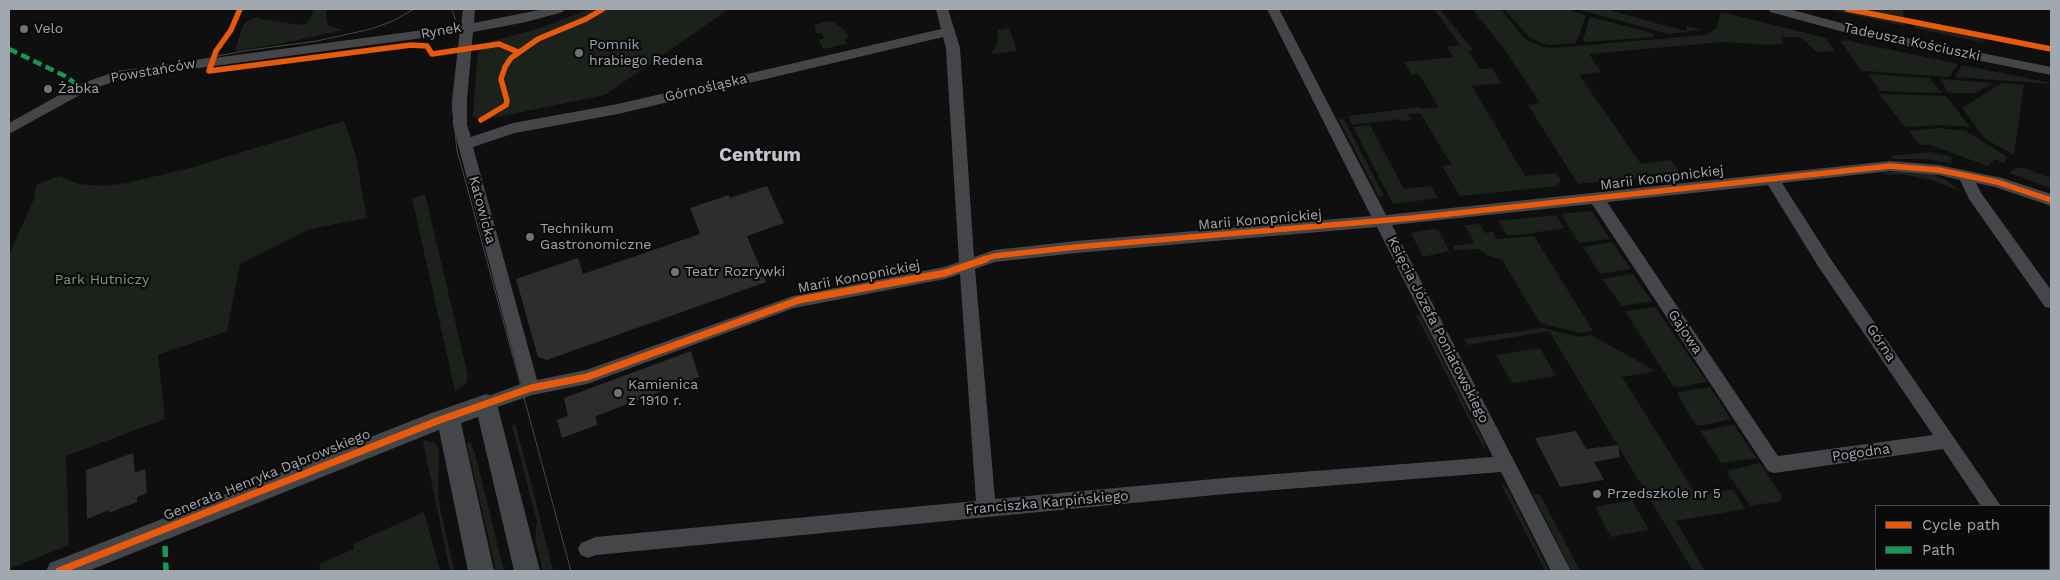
<!DOCTYPE html>
<meta charset="utf-8">
<style>
body{margin:0}
#map{position:relative;width:2060px;height:580px;overflow:hidden;background:#0f0f10;font-family:"Work Sans",sans-serif}
canvas{display:block}
.frame{position:absolute;inset:0;border:10px solid #a2a8b0;pointer-events:none}
.legend{position:absolute;left:1875px;top:505px;width:175px;height:65px;box-sizing:border-box;background:#0a0a0b;border:1px solid #47494d;margin:0;padding:6px 9px;list-style:none;font-size:15px;color:#a2a8b0}
.legend li{display:flex;align-items:center;gap:10px;height:25px}
.legend b{width:25px;border:1px solid #47494d}
</style>
<div id="map">
<canvas width="2060" height="580"></canvas>
<div class="frame"></div>
<ul class="legend">
<li><b style="height:6px;background:#e8590c"></b>Cycle path</li>
<li><b style="height:6px;background:#139951"></b>Path</li>
</ul>
</div>
<script>
const context = document.querySelector('canvas').getContext('2d');
context.lineJoin = 'round';
function fillPath(path, color) {
  context.fillStyle = color;
  context.fill(path, 'evenodd');
}
function shape(rows) {
  const path = new Path2D();
  for (const r of rows) {
    path.moveTo(r[0], r[1]);
    for (let i = 2; i < r.length; i += 2) path.lineTo(r[i], r[i + 1]);
  }
  return path;
}
function stroke(path, color, width, dash) {
  context.strokeStyle = color;
  context.lineWidth = width;
  context.lineCap = dash ? 'butt' : 'round';
  context.setLineDash(dash || []);
  context.stroke(path);
}
function write(font, color, halo, rows, align = 'center') {
  context.font = font + ' "Work Sans",sans-serif';
  context.lineWidth = 4.5;
  context.setLineDash([]);
  context.textBaseline = 'middle';
  context.strokeStyle = halo;
  context.fillStyle = color;
  for (const [text, x, y, turn = 0] of rows) {
    context.save();
    context.translate(x, y);
    context.rotate((+turn || 0) * Math.PI / 180);
    context.textAlign = isNaN(turn) ? turn : align;
    if (halo) context.strokeText(text, 0, 0);
    context.fillText(text, 0, 0);
    context.restore();
  }
}
const green = shape([
 [314,9,326,9,326,19,329,26,343,30,284,43,235,51,242,27,247,21,258,17,261,19,301,25,308,23],
 [590,9,603,12,608,9,729,9,605,95,488,119,481,120,473,116,477,58,479,52,486,43,543,27],
 [1434,9,1440,9,1473,50,1468,51,1480,69,1492,68,1501,83,1472,86,1525,176,1556,173,1561,181,1557,186,1460,196,1442,166,1451,164,1420,113,1408,114,1412,120,1403,121,1401,119,1352,125,1348,116,1420,107,1421,109,1438,107,1424,82,1418,74,1412,75,1404,62,1453,57,1447,47,1460,45],
 [1472,9,1501,9,1525,39,1542,47,1552,48,1705,35,1716,29,1721,12,1826,38,1835,51,1817,52,1800,37,1780,37,1784,43,1769,45,1723,42,1589,54,1601,72,1579,75,1641,164,1671,160,1680,173,1578,184,1528,105,1540,103,1502,46],
 [1504,9,1565,9,1586,15,1576,43,1548,45,1530,38],
 [1576,9,1605,9,1686,31,1687,26,1701,30,1669,34],
 [1826,9,1841,9,1904,22,1905,26],
 [1854,9,1903,9,1904,19],
 [1590,17,1652,33,1654,34,1653,37,1585,42,1583,40],
 [831,21,845,30,849,38,845,39,846,44,823,49,819,40,824,38,822,33,817,34,814,26,816,24],
 [1914,24,1982,38,1984,43,1915,28],
 [1009,28,1017,51,991,54,997,45,998,30],
 [1845,40,1958,64,1949,77,1866,71,1861,70,1841,42],
 [1962,65,2051,83,2051,84,1956,77,1955,76],
 [1868,74,1929,78,1942,93,1880,91],
 [1940,79,1994,83,1975,93,1953,93,1948,92],
 [2002,83,2024,85,2014,155,1984,138,1962,108],
 [1882,94,1946,96,1970,127,1940,125,1905,127,1880,95],
 [1344,119,1384,196,1379,197,1339,120],
 [344,121,355,153,367,218,310,229,240,264,227,331,158,355,165,419,66,456,69,545,9,569,9,255,34,199,36,185,59,176,79,184,104,186,127,183,190,168],
 [1370,125,1404,189,1431,186,1438,198,1393,204,1353,127],
 [1939,128,1966,131,2007,157,2004,163,1995,159,1988,166,1930,145,1920,145,1909,131],
 [1930,152,1952,157,1951,163,1925,159,1893,159,1890,156],
 [2015,168,2023,168,2051,178,2051,188,2009,173],
 [1883,172,1911,172,1932,174,1946,180,1962,192,1931,180,1902,174,1885,175],
 [425,194,468,376,466,384,455,391,412,198],
 [1589,211,1593,213,1610,239,1579,243,1561,214],
 [1556,215,1564,228,1519,235,1507,235,1498,221],
 [1480,224,1485,233,1493,232,1496,239,1534,236,1593,331,1580,333,1540,323,1502,260,1487,255,1479,249,1455,250,1453,246,1474,243,1465,225],
 [1434,229,1439,231,1449,251,1423,257,1411,233],
 [1612,242,1631,269,1600,274,1583,247],
 [1633,274,1652,301,1622,306,1602,279],
 [1655,307,1707,382,1679,387,1673,386,1625,311],
 [1416,315,1420,315,1485,444,1485,451],
 [1543,328,1579,337,1591,335,1656,371,1622,377,1697,496,1733,489,1745,509,1676,521,1705,571,1693,571,1549,331,1468,345,1464,339],
 [1540,348,1556,376,1512,383,1496,355],
 [1710,387,1731,419,1699,426,1696,425,1677,394,1679,392],
 [515,424,529,475,553,571,543,571,535,538,537,522,514,433,512,426],
 [1734,425,1757,458,1721,463,1700,431],
 [424,440,435,443,439,449,438,498,454,571,450,571,423,441],
 [470,441,475,453,504,571,496,571,467,444],
 [1760,463,1782,496,1781,501,1750,506,1726,471],
 [1500,482,1508,489,1549,571,1545,571],
 [1540,494,1580,571,1572,571,1533,495],
 [1632,500,1649,530,1611,537,1595,507],
 [424,512,440,571,321,571,319,564,354,549,353,544]
]);
const building = shape([
 [767,186,784,223,747,236,766,282,547,360,538,357,516,279,578,258,583,274,700,234,690,208,729,195,730,198],
 [691,351,699,377,596,416,597,425,562,438,557,420,568,416,564,398],
 [1576,431,1586,449,1618,445,1620,457,1594,462,1604,480,1560,487,1535,438],
 [133,453,135,473,145,469,147,493,137,497,137,502,109,513,109,510,87,519,86,470]
]);
const minor = shape([
 [463,9,475,9,474,23,544,9,564,9,563,12,526,22,473,32,467,100,467,125,471,137,513,123,618,104,941,29,936,9,948,9,960,48,974,257,994,250,1076,241,1371,216,1267,9,1279,9,1386,215,1890,161,1939,165,2002,178,2051,194,2051,206,1995,187,1976,183,1981,193,2051,290,2051,308,2045,307,1969,199,1960,180,1939,175,1890,171,1782,183,1830,258,2001,506,1981,506,1943,449,1774,473,1768,471,1592,204,1392,225,1571,571,1551,571,1501,472,1225,494,596,555,588,558,581,555,578,549,581,543,596,537,976,501,960,274,945,279,794,308,587,384,532,395,486,411,480,409,477,404,480,399,521,384,453,125,453,100,460,33,124,78,87,91,9,134,9,123,77,85,117,71,461,25,463,9],
 [943,37,946,48,959,262,944,267,793,296,586,370,537,380,473,147,515,133,618,114,943,37],
 [1768,185,1818,266,1933,435,1778,456,1607,202,1768,185],
 [1377,227,1493,457,1225,478,995,499,975,269,995,262,1076,253,1377,227],
 [1769,9,1789,9,1863,29,2051,67,2051,75,1862,37,1770,12,1769,9],
 [2025,569,2046,569,2047,571,2026,571,2025,569]
]);
const tertiary = shape([
 [486,394,494,397,497,404,540,571,514,571,478,417,461,423,494,571,468,571,439,430,88,571,46,571,50,563,429,414,486,394]
]);
const tram = shape([
 [452,9,460,35,452,104,457,150,571,571],
 [9,131,65,96,105,79,243,51,317,41,371,29,393,21,414,9]
]);
const quietFar1 = shape([
 [9,49,65,76,82,88]
]);
const quiet = shape([
 [165,546,166,571]
]);
const cyclewayFar1 = shape([
 [1847,9,2051,49],
 [209,71,411,45,427,46,432,54,499,44,518,52],
 [209,71,216,51,231,30,240,9],
 [481,120,506,105,507,101,501,79,505,67,511,58,538,39,586,19,603,9],
 [982,260,994,256,1076,247,1412,218,1890,166,1939,170,1997,182,2051,200]
]);
const cycleway = shape([
 [59,571,437,421,531,388,587,377,799,300,945,273,986,259]
]);
const markers = [
 [24,29,5,"#6f7278"],
 [579,53,5,"#6f7278"],
 [48,89,5,"#6f7278"],
 [530,237,5,"#6f7278"],
 [675,272,5,"#6f7278"],
 [618,393,5,"#6f7278"],
 [1597,494,5,"#6f7278"]
];
const poiNames = [
 ["Velo",34,29],
 ["Pomnik",589,45],
 ["hrabiego Redena",589,61],
 ["Żabka",58,89],
 ["Technikum",540,229],
 ["Gastronomiczne",540,245],
 ["Teatr Rozrywki",685,272],
 ["Kamienica",628,385],
 ["z 1910 r.",628,401],
 ["Przedszkole nr 5",1607,494]
];
const streetNames = [
 ["Rynek",441,31,-10],
 ["Tadeusza Kościuszki",1912,42,12],
 ["Powstańców",153,71,-10],
 ["Górnośląska",706,88,-13],
 ["Marii Konopnickiej",1662,178,-7],
 ["Katowicka",482,210,75],
 ["Marii Konopnickiej",1260,220,-5],
 ["Marii Konopnickiej",859,277,-11],
 ["Księcia Józefa Poniatowskiego",1438,330,63],
 ["Gajowa",1685,332,56],
 ["Górna",1881,343,56],
 ["Pogodna",1861,453,-8],
 ["Generała Henryka Dąbrowskiego",267,475,-22],
 ["Franciszka Karpińskiego",1047,503,-5]
];
const parkNames = [
 ["Park Hutniczy",102,280]
];
const districtNames = [
 ["Centrum",760,155]
];
fillPath(green, '#1c211c');
fillPath(building, '#2d2d2e');
fillPath(minor, '#454649');
fillPath(tertiary, '#454649');
stroke(tram, '#47484a', 1);
stroke(quietFar1, '#139951', 4.5, [9, 4.5]);
stroke(quiet, '#139951', 5.5, [11, 5.5]);
stroke(cyclewayFar1, '#e8590c', 5.5);
stroke(cycleway, '#e8590c', 7);
for (const [x, y, r, color] of markers) {
  const dot = new Path2D();
  dot.arc(x, y, r, 0, 2 * Math.PI);
  context.fillStyle = color;
  context.fill(dot);
  stroke(dot, '#0a0a0b', 2);
}
write('14px', '#a2a8b0', '#0a0a0b', poiNames, 'left');
write('14px', '#a2a8b0', '#0a0a0b', streetNames);
write('14px', '#7c997a', '#0a0a0b', parkNames);
write('bold 19px', '#c2c6cc', '#0a0a0b', districtNames);
</script>
